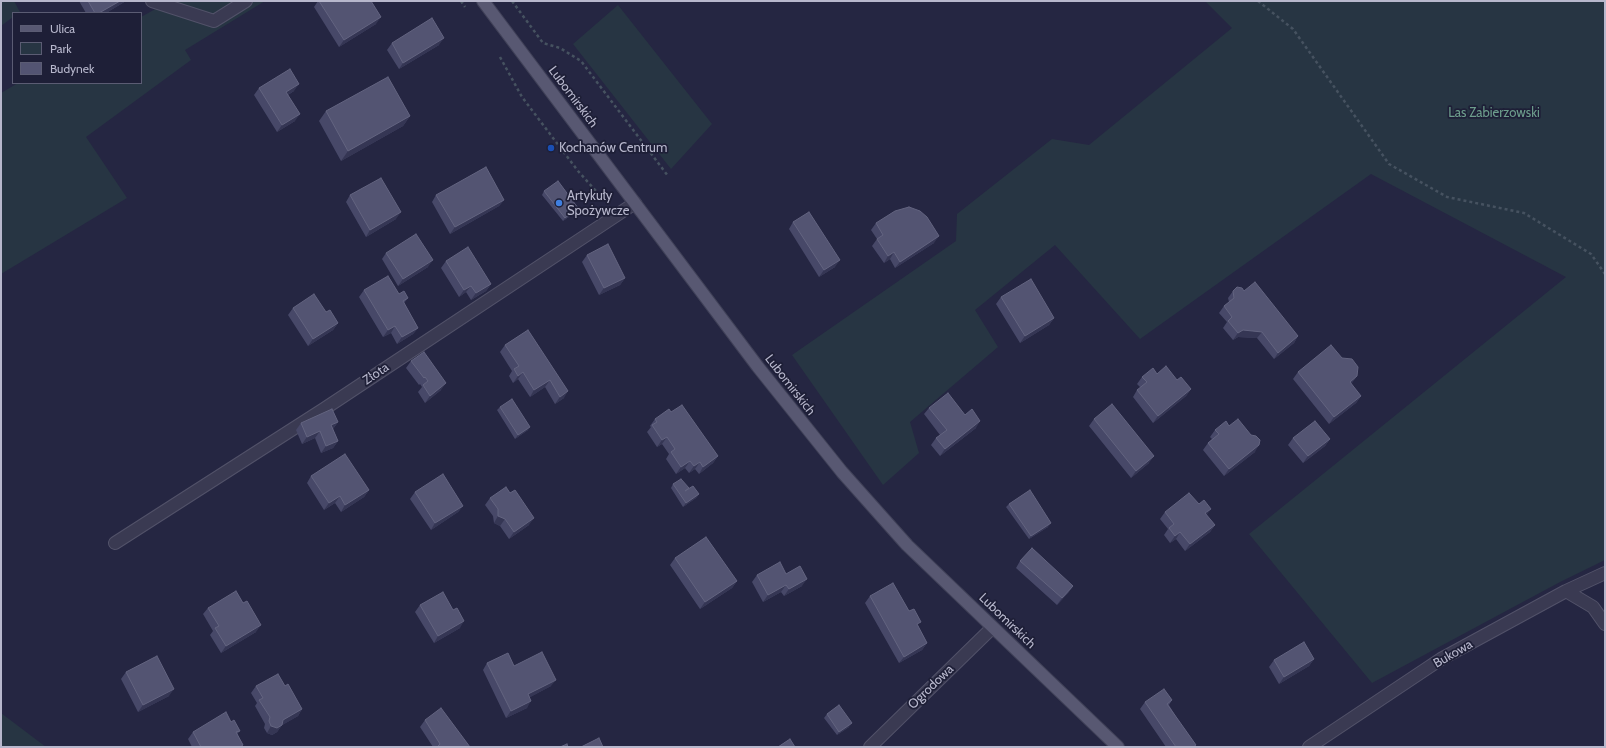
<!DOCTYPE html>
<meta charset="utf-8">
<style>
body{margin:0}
#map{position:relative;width:1606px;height:748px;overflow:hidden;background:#252642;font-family:Cabin,sans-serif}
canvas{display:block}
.frame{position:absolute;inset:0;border:2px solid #b7b7cc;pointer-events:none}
.legend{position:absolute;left:12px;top:12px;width:130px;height:72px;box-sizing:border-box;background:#1e1f37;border:1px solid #5b5c73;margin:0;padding:5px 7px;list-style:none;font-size:12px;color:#b7b7cc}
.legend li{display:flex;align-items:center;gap:8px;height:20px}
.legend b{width:20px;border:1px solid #5b5c73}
</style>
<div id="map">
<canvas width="1606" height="748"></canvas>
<div class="frame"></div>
<ul class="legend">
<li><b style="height:5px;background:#585872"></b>Ulica</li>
<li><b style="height:11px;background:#273543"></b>Park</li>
<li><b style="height:11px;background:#535472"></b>Budynek</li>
</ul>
</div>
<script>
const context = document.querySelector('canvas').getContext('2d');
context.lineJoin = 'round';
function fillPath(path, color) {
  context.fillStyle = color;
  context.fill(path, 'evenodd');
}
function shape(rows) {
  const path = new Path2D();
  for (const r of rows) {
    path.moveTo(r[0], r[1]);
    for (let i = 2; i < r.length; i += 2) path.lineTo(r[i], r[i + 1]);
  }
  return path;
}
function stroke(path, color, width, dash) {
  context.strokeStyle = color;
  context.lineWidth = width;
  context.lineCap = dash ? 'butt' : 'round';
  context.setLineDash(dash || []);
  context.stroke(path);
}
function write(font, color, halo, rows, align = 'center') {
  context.font = font + ' Cabin,sans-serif';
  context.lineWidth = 3.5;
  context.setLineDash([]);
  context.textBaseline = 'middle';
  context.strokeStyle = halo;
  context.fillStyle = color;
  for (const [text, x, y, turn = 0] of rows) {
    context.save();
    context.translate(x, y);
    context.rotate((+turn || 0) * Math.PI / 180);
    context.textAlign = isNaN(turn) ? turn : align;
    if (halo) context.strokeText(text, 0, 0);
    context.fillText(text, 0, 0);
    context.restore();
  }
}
const green = shape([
 [1,1,14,1,20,12,13,13,13,17,1,26],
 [156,1,265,1,185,50,191,60,86,137,127,198,1,274,1,93,18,83,141,83,141,17,159,7],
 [1205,1,1605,1,1605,560,1560,582,1372,683,1249,534,1566,277,1371,174,1140,339,1055,245,975,310,998,347,910,422,919,453,883,485,792,355,956,241,957,214,1052,139,1089,145,1232,28],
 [618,5,712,124,671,169,573,44],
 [1,713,46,747,1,747]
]);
const path = shape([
 [461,1,465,7],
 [512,1,543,43,560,48,581,61,668,176],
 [1258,1,1293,29,1389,164,1447,197,1524,213,1591,254,1605,274],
 [500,57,522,97,578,171,605,201]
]);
const minor = shape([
 [152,1,214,21,246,1],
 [115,543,324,409,635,203],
 [1566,591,1593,607,1605,624],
 [870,747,992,628],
 [1309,747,1441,659,1566,591,1605,573]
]);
const major = shape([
 [483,1,758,367,842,472,907,545,1118,747]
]);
const wall = shape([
 [79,1,126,1,106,13,86,13],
 [318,1,371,1,376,24,339,47,314,7],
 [392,43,439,45,399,69,387,50],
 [259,88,294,91,288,95,295,121,277,132,254,95],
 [326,111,410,116,403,126,341,161,319,121],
 [544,191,576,212,563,221,542,195],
 [350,195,396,219,366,237,346,202],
 [436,195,504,200,499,206,450,234,432,202],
 [793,222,835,267,819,277,789,229],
 [876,223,934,243,895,268,890,259,884,263,872,246,877,239,871,230],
 [386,253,428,267,398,286,382,259],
 [587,255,625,278,620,285,599,295,582,262],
 [446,261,491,284,486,291,471,300,466,292,459,297,441,268],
 [364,290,399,294,408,298,404,303,418,328,413,334,397,344,391,333,383,337,359,297],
 [1233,291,1244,291,1298,336,1294,343,1274,359,1257,338,1238,337,1233,340,1223,328,1227,322,1219,313,1224,306,1229,302,1228,298],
 [1001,297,1054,318,1049,325,1020,343,996,304],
 [293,308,326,312,338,323,333,330,308,346,288,315],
 [528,330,564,398,555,404,545,387,530,397,518,379,513,383,509,376,512,371,500,352,505,345],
 [1342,358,1357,376,1351,384,1361,396,1356,403,1329,424,1293,379,1298,372],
 [411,361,441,390,425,403,418,392,422,387,420,384,419,385,406,368],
 [1157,374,1177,380,1191,389,1186,396,1153,423,1133,397,1137,390,1141,388,1137,384,1142,377],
 [500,407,528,430,515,439,497,410],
 [929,408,976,428,940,456,931,445,936,438,940,435,924,414],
 [671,412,718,456,713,463,699,474,695,469,689,473,685,468,676,474,666,459,669,454,662,444,657,447,647,432,651,427,650,426,655,419],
 [1094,419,1149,463,1131,478,1089,426],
 [338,422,333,429,338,441,333,448,321,453,315,438,302,444,296,430,301,423],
 [1229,426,1255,452,1224,476,1203,450,1208,443,1212,439,1210,437,1215,430],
 [1293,438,1330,439,1325,446,1303,463,1288,445],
 [311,476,369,490,364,497,341,512,335,503,324,510,307,483],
 [673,484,699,494,696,498,683,507,671,488],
 [415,492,463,506,458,512,431,530,410,499],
 [490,498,529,525,509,539,500,526,494,523,493,516,485,505],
 [1009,504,1048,527,1029,539,1006,507],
 [1165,512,1206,515,1215,525,1210,532,1185,551,1176,539,1170,543,1164,535,1168,529,1160,519],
 [675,558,737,581,732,588,700,609,670,565],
 [1020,561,1073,586,1068,593,1057,605,1016,568],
 [786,574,802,586,784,596,781,592,763,602,752,582,757,575],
 [870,596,918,626,927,643,922,650,899,663,865,603],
 [420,605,460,628,434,643,415,612],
 [208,608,256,632,221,653,210,635,213,631,203,614],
 [1314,659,1309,666,1279,684,1269,667,1274,660],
 [487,663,514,666,551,686,530,697,527,708,506,718,483,670],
 [126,672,169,696,138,712,121,679],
 [256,686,285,686,302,709,298,716,282,725,277,732,272,735,267,733,264,728,265,724,255,706,257,703,251,693],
 [1172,700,1169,705,1194,747,1166,747,1140,709,1145,702],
 [827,714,849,727,837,735,824,718],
 [425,720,470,747,433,747,420,727],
 [231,722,240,731,237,734,243,745,242,747,192,747,188,739,193,732]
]);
const shadedWall = shape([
 [120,1,126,1,106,13,99,13],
 [381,17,376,24,339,47,344,40],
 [444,38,439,45,399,69,403,63],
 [299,84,294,91,281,99,286,92],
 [300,114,295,121,277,132,282,125],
 [410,116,403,126,341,161,348,151],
 [504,200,499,206,450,234,455,227],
 [578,208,576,212,563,221,565,218],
 [401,212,396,219,366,237,370,230],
 [939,236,934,243,895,268,900,262],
 [894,252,890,259,884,263,888,256],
 [433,260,428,267,398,286,403,279],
 [840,260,835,267,819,277,824,270],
 [625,278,620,285,599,295,604,288],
 [491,284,486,291,471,300,476,293],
 [471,286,466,292,459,297,464,290],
 [1054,318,1049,325,1020,343,1025,336],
 [338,323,333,330,308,346,313,339],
 [395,326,391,333,383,337,388,330],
 [418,328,413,334,397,344,402,337],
 [1243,330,1262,332,1257,338,1238,337,1233,340,1238,333],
 [1298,336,1294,343,1274,359,1278,353],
 [523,372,518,379,513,383,518,376],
 [1357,376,1352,383,1345,389,1350,382],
 [550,380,545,387,530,397,534,390],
 [446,383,441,390,425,403,430,396],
 [1191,389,1186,396,1153,423,1158,416],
 [568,391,564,398,555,404,560,397],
 [1361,396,1356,403,1329,424,1334,417],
 [980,421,976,428,940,456,945,449],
 [338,422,333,429,331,425],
 [530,427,528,430,515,439,518,435],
 [320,431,315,438,302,444,307,437],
 [667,437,662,444,657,447,662,440],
 [1330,439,1325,446,1303,463,1308,456],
 [338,441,333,448,321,453,326,446],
 [1259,445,1255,452,1224,476,1229,469],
 [718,456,713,463,699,474,703,467],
 [1154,456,1149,463,1131,478,1136,471],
 [690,461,685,468,676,474,681,467],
 [700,462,695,469,689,473,694,466],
 [369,490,364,497,341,512,345,505],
 [699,494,696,498,683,507,686,503],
 [340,496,335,503,324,510,329,503],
 [463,506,458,512,431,530,435,523],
 [1211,509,1206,516,1205,513],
 [498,516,505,519,500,526,494,523],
 [534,518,529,525,509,539,514,532],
 [1051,523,1048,527,1029,539,1031,536],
 [1215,525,1210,532,1185,551,1190,544],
 [1180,532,1176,539,1170,543,1175,536],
 [807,579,802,586,784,596,789,589],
 [737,581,732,588,700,609,705,602],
 [786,585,781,592,763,602,768,595],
 [1073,586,1068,593,1057,605,1062,598],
 [464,621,460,628,434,643,438,636],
 [261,625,256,632,221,653,226,646],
 [927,643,922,650,899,663,904,657],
 [1314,659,1309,666,1279,684,1284,677],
 [556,680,551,686,523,701,528,694],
 [174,689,169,696,138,712,143,705],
 [531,701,527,708,506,718,511,711],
 [302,709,298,716,279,727,283,720],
 [852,723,849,727,837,735,839,732],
 [282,725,277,732,272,735,267,733,271,726]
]);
const building = shape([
 [88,1,120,1,99,13,95,13,88,1],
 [319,1,371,1,381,17,344,40,319,1],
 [432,18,444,38,403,63,392,43,432,18],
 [290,69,299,84,286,92,300,114,282,125,259,88,290,69],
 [388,77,410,116,348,151,326,111,388,77],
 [486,167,504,200,455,227,436,195,486,167],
 [381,178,401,212,370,230,350,195,381,178],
 [558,181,578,208,565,218,544,191,558,181],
 [909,207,920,211,927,217,939,236,900,262,894,252,888,256,877,239,883,235,876,223,895,211,909,207],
 [809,212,840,260,824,270,793,222,809,212],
 [416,234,433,260,403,279,386,253,416,234],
 [608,244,625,278,604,288,587,255,608,244],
 [468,247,491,284,476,293,471,286,464,290,446,261,468,247],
 [388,276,399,294,404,291,408,298,403,301,418,328,402,337,395,326,388,330,364,290,388,276],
 [1031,279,1054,318,1025,336,1001,297,1031,279],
 [1255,282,1298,336,1278,353,1262,332,1243,330,1238,333,1228,321,1232,317,1224,306,1234,298,1233,291,1237,287,1242,288,1244,291,1255,282],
 [314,294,326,312,330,310,338,323,313,339,293,308,314,294],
 [528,330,568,391,560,397,550,380,534,390,523,372,518,376,514,369,519,366,505,345,528,330],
 [1331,345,1342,358,1352,359,1358,367,1357,376,1350,382,1361,396,1334,417,1298,372,1331,345],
 [424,352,446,383,430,396,423,385,428,381,425,377,424,378,411,361,424,352],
 [1166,366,1177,380,1181,377,1191,389,1158,416,1137,390,1147,382,1142,377,1153,368,1157,374,1166,366],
 [948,393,965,415,972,409,980,421,945,449,936,438,947,430,929,408,948,393],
 [512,399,530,427,518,435,500,407,512,399],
 [1112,404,1154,456,1136,471,1094,419,1112,404],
 [682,405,718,456,703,467,700,462,694,466,690,461,681,467,671,452,675,449,667,437,662,440,652,425,657,422,655,419,669,409,671,412,682,405],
 [332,409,338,422,331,425,338,441,326,446,320,431,307,437,301,423,332,409],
 [1238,419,1251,435,1256,436,1260,440,1259,445,1229,469,1208,443,1219,434,1215,430,1226,421,1229,426,1238,419],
 [1315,421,1330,439,1308,456,1293,438,1315,421],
 [345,454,369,490,345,505,340,496,329,503,311,476,345,454],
 [443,474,463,506,435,523,415,492,443,474],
 [681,479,689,488,685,491,693,486,699,494,686,503,673,484,681,479],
 [506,487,510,493,515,490,534,518,514,532,505,519,498,516,498,509,490,498,506,487],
 [1030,490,1051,523,1031,536,1009,504,1030,490],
 [1189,493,1199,504,1204,500,1211,509,1205,513,1215,525,1190,544,1180,532,1175,536,1169,528,1174,524,1165,512,1189,493],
 [706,537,737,581,705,602,675,558,706,537],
 [1032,548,1073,586,1062,598,1020,561,1032,548],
 [780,562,786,574,800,566,807,579,789,589,786,585,768,595,757,575,780,562],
 [893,583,909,611,914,609,921,622,917,624,927,643,904,657,870,596,893,583],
 [236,591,243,603,247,601,261,625,226,646,215,628,219,626,208,608,236,591],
 [443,592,453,610,457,608,464,621,438,636,420,605,443,592],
 [1304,642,1314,659,1284,677,1274,660,1304,642],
 [542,652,556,680,528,694,531,701,511,711,487,663,508,653,514,666,542,652],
 [157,656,174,689,143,705,126,672,157,656],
 [278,674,285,686,288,684,302,709,283,720,282,725,277,728,271,726,269,721,270,717,259,700,263,698,256,686,278,674],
 [1164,689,1172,700,1167,704,1196,745,1193,747,1176,747,1145,702,1164,689],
 [839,705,852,723,839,732,827,714,839,705],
 [441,708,470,747,439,747,438,746,440,744,425,720,441,708],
 [226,712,231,722,234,720,240,731,236,732,243,745,240,747,201,747,193,732,226,712],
 [599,738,603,747,581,747,599,738],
 [790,739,795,747,778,747,790,739],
 [567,744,568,747,560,747,567,744]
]);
const markers = [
 [551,148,4,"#1a4fb4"],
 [559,203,4,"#3f7fe0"]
];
const streetNames = [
 ["Lubomirskich",573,97,53],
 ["Złota",376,374,-34],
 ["Lubomirskich",790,385,52],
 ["Lubomirskich",1007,621,44],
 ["Bukowa",1453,654,-30],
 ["Ogrodowa",931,687,-44]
];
const parkNames = [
 ["Las Zabierzowski",1494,113]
];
const poiNames = [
 ["Kochanów Centrum",559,148],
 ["Artykuły",567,196],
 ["Spożywcze",567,211]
];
fillPath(green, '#273543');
stroke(minor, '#525269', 14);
stroke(major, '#404158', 14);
stroke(path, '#465260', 2.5, [3, 3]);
stroke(minor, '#3a3a52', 12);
stroke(major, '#585872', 12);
fillPath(wall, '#474868');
fillPath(shadedWall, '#353654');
fillPath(building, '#535472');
stroke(building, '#636480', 1);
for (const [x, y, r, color] of markers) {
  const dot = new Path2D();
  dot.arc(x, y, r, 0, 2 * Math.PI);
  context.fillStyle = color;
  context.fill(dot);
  stroke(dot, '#1e1f37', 1.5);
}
write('13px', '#b7b7cc', '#1e1f37', streetNames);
write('13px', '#6d9d8c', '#1e1f37', parkNames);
write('13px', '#b7b7cc', '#1e1f37', poiNames, 'left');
</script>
